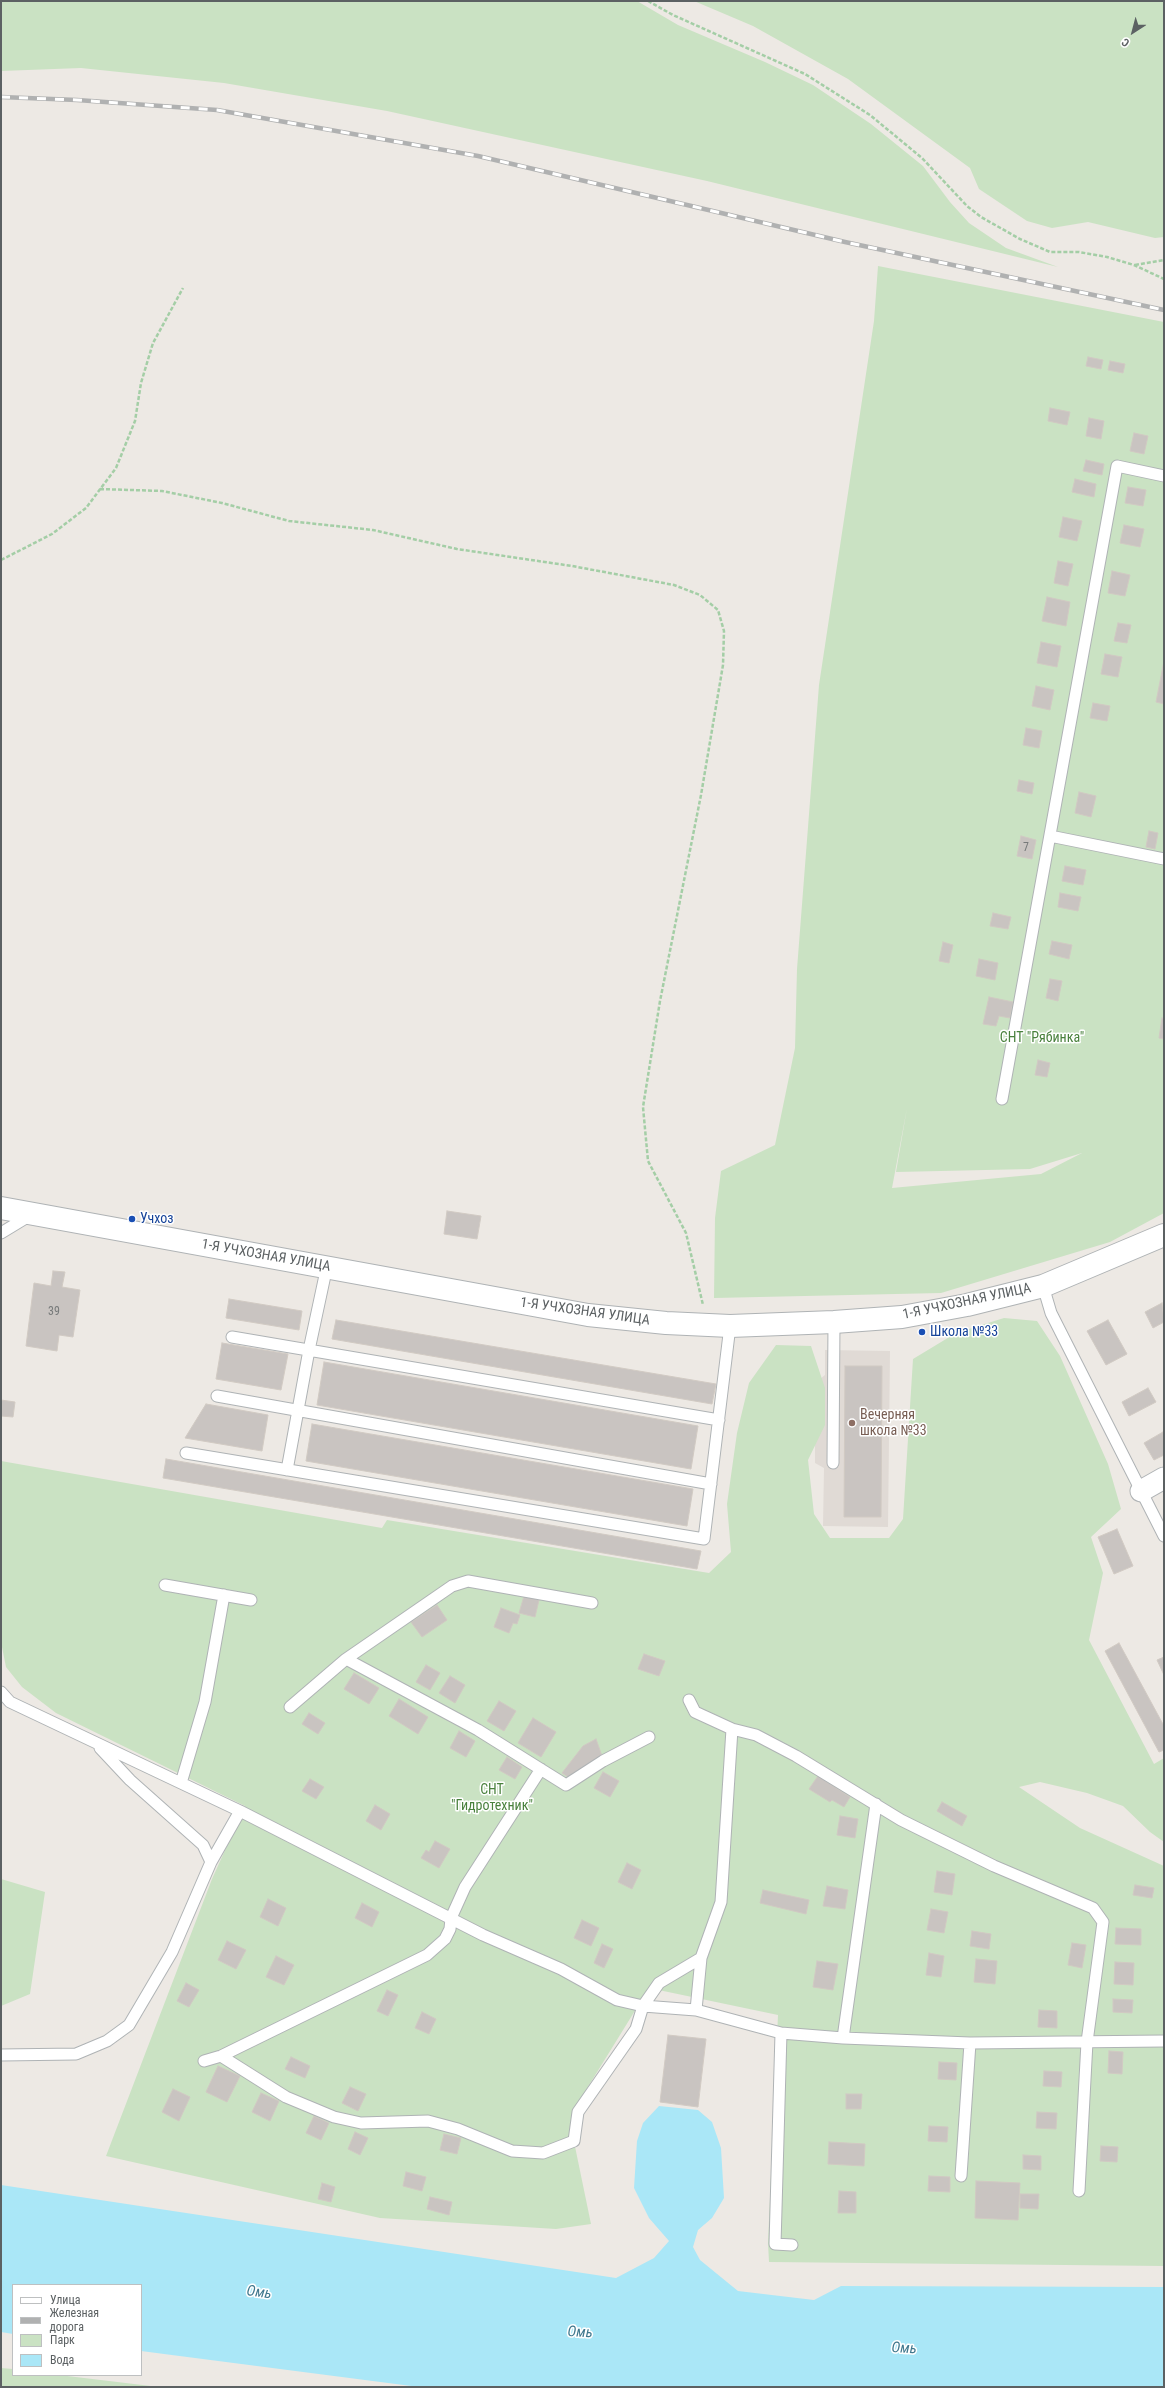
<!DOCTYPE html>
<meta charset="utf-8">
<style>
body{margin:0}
#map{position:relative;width:1165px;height:2388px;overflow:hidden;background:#ede9e4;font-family:"Roboto Condensed",sans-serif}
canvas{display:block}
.frame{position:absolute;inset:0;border:2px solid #5c6163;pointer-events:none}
.legend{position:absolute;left:12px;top:2284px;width:130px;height:92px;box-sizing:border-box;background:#fff;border:1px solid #bec0c1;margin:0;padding:5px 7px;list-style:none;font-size:12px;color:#5c6163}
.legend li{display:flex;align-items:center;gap:8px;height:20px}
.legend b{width:20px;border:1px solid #bec0c1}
.north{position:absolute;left:1113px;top:12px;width:40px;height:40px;-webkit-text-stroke:3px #fff;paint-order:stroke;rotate:216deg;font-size:11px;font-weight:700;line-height:16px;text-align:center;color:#5c6163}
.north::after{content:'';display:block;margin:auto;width:14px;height:18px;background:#5c6163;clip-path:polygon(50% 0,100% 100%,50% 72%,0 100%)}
</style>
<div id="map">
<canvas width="1165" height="2388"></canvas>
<div class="frame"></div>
<ul class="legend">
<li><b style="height:5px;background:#fff"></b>Улица</li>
<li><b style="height:5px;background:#b0b1b1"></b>Железная дорога</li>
<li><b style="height:11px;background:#cae2c3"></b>Парк</li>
<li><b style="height:11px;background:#aae7f7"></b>Вода</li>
</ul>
<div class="north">С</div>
</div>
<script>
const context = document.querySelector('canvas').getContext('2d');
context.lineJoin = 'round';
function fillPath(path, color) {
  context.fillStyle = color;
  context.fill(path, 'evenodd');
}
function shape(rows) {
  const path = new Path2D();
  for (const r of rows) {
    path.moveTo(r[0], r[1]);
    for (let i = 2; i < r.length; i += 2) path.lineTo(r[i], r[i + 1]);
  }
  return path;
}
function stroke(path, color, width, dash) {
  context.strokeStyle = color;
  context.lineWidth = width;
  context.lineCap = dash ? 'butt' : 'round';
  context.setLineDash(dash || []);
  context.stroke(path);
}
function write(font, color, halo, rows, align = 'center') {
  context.font = font + ' "Roboto Condensed",sans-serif';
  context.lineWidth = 3;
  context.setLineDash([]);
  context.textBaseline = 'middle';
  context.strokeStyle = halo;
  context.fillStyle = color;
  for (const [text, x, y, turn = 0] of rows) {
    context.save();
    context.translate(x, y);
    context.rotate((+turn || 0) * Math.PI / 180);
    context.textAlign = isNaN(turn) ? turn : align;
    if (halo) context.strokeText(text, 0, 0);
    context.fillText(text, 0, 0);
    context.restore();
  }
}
const education = shape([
 [825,1350,890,1351,888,1527,823,1526,824,1468,815,1463,815,1383,825,1375]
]);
const green = shape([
 [1,1,637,1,678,25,765,62,813,85,871,124,923,166,950,202,969,223,1006,248,1058,267,707,181,387,111,224,83,81,68,1,71],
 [694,1,1164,1,1164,237,1155,238,1088,222,1052,228,1027,221,979,189,970,168,848,79,753,26],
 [878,266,1164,322,1164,1213,1110,1242,941,1293,714,1298,715,1218,721,1171,775,1145,795,1048,797,969,819,685,874,321],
 [907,1108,896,1172,1030,1169,1082,1153,1041,1174,892,1188],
 [1004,1318,1037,1321,1060,1356,1108,1464,1121,1509,1091,1537,1103,1573,1089,1640,1154,1764,1164,1758,1164,1842,1150,1832,1123,1806,1087,1793,1040,1782,1019,1787,1080,1828,1164,1866,1164,2266,769,2262,768,2243,778,2015,649,1988,573,2111,572,2132,591,2224,556,2229,380,2218,106,2156,212,1879,245,1806,56,1713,22,1687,6,1667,1,1642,1,1461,382,1528,387,1520,709,1573,731,1552,727,1504,737,1433,749,1383,776,1345,811,1346,825,1388,825,1425,808,1460,814,1514,830,1538,889,1538,903,1519,913,1359,956,1333],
 [1,1879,45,1892,30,1994,1,2006],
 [1,2368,13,2369,13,2375,59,2375,159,2387,1,2387]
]);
const water = shape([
 [659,2106,698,2110,712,2122,721,2148,724,2198,712,2218,698,2230,693,2247,700,2260,738,2291,814,2300,841,2286,1164,2287,1164,2387,419,2387,141,2351,141,2285,13,2285,13,2334,1,2332,1,2185,616,2278,654,2258,669,2241,649,2218,634,2188,637,2141,643,2123]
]);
const building = shape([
 [1088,357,1103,360,1101,369,1086,366,1088,357],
 [1110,361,1125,364,1123,373,1108,370,1110,361],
 [1050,408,1070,412,1067,425,1048,421,1050,408],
 [1089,418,1104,421,1101,439,1086,436,1089,418],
 [1134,433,1148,436,1144,454,1130,451,1134,433],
 [1086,460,1104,464,1102,475,1083,471,1086,460],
 [1075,479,1096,484,1094,497,1072,492,1075,479],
 [1128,487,1146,490,1143,506,1125,503,1128,487],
 [1063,517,1082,521,1077,541,1059,537,1063,517],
 [1124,525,1144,529,1140,547,1120,543,1124,525],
 [1058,561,1073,564,1068,586,1054,583,1058,561],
 [1112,571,1130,575,1125,596,1108,593,1112,571],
 [1047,597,1070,602,1066,626,1042,621,1047,597],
 [1118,623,1131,625,1127,643,1114,641,1118,623],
 [1041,642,1061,646,1057,667,1037,663,1041,642],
 [1105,654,1122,657,1118,677,1101,674,1105,654],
 [1164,661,1164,704,1156,702,1164,661],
 [1036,686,1054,690,1050,710,1032,706,1036,686],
 [1093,703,1110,706,1107,721,1090,718,1093,703],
 [1026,728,1042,731,1039,748,1023,745,1026,728],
 [1019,780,1034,783,1032,794,1017,791,1019,780],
 [1079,792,1096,796,1091,817,1075,813,1079,792],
 [1149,831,1158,833,1155,849,1146,847,1149,831],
 [1021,836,1036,840,1032,859,1017,856,1021,836],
 [1065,866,1086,870,1083,885,1062,881,1065,866],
 [1060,893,1081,897,1078,911,1058,907,1060,893],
 [993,913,1011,917,1008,929,990,926,993,913],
 [1052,941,1072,945,1069,959,1049,954,1052,941],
 [943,942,953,945,949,963,939,961,943,942],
 [979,959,998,963,995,980,976,976,979,959],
 [1050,979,1062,981,1058,1001,1046,998,1050,979],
 [989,997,1013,1002,1010,1018,999,1016,996,1026,983,1024,989,997],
 [1162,1018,1164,1019,1164,1039,1159,1038,1162,1018],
 [1038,1060,1050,1063,1047,1077,1035,1075,1038,1060],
 [447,1211,481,1216,477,1239,444,1234,447,1211],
 [53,1271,65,1272,62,1287,80,1290,73,1337,59,1335,57,1351,26,1346,34,1283,51,1286,53,1271],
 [229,1299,302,1311,299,1330,226,1318,229,1299],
 [1162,1303,1164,1322,1153,1328,1145,1312,1162,1303],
 [336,1320,716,1384,712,1404,332,1339,336,1320],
 [1108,1320,1127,1354,1106,1365,1087,1331,1108,1320],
 [222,1343,288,1354,281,1390,216,1379,222,1343],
 [324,1362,698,1426,691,1469,317,1405,324,1362],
 [845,1366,882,1366,881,1517,844,1517,845,1366],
 [1148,1388,1156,1402,1129,1416,1122,1402,1148,1388],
 [1,1400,15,1402,13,1417,1,1416,1,1400],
 [206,1404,268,1415,262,1451,185,1438,206,1404],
 [312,1424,693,1489,687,1526,306,1461,312,1424],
 [1163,1432,1164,1455,1154,1460,1144,1443,1163,1432],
 [166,1459,701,1551,697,1569,163,1478,166,1459],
 [1117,1529,1133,1566,1114,1574,1098,1537,1117,1529],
 [524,1596,539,1600,535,1617,519,1613,524,1596],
 [437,1605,447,1620,422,1637,411,1622,437,1605],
 [501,1608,520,1615,517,1624,513,1623,509,1633,494,1627,501,1608],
 [1119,1643,1164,1726,1164,1750,1159,1752,1105,1651,1119,1643],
 [644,1654,665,1661,659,1676,638,1669,644,1654],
 [1164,1657,1164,1675,1157,1660,1164,1657],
 [426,1665,440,1673,430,1690,416,1682,426,1665],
 [354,1673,379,1688,369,1704,344,1689,354,1673],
 [450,1676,465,1685,455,1703,439,1693,450,1676],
 [399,1699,428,1717,418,1734,389,1716,399,1699],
 [499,1701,516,1711,504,1731,487,1721,499,1701],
 [309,1713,325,1723,318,1734,302,1724,309,1713],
 [533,1718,556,1732,541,1757,518,1743,533,1718],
 [459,1731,475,1741,466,1757,450,1748,459,1731],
 [596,1739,602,1756,571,1779,562,1773,583,1746,596,1739],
 [507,1757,522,1767,515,1779,499,1770,507,1757],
 [603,1772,619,1781,610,1797,594,1788,603,1772],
 [818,1776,850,1797,844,1807,832,1800,830,1802,809,1789,818,1776],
 [310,1779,324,1787,316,1799,302,1791,310,1779],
 [942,1802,967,1816,962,1826,937,1811,942,1802],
 [375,1805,390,1814,381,1830,366,1821,375,1805],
 [840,1816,858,1819,855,1838,837,1835,840,1816],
 [435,1841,450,1849,439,1868,421,1858,426,1850,429,1852,435,1841],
 [627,1863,641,1870,632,1889,618,1882,627,1863],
 [937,1871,955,1874,952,1895,934,1892,937,1871],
 [1135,1885,1154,1888,1152,1898,1133,1895,1135,1885],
 [827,1886,848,1890,845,1909,823,1906,827,1886],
 [763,1890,809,1900,806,1914,760,1903,763,1890],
 [268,1899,286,1908,278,1926,260,1917,268,1899],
 [362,1903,379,1912,372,1927,355,1918,362,1903],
 [931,1909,948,1912,944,1933,927,1930,931,1909],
 [582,1920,599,1928,591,1946,574,1938,582,1920],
 [1116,1928,1141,1929,1141,1945,1115,1944,1116,1928],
 [972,1931,991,1934,989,1949,970,1946,972,1931],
 [227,1941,246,1950,236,1969,218,1960,227,1941],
 [1072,1943,1086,1945,1082,1968,1068,1965,1072,1943],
 [602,1944,613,1949,604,1968,594,1963,602,1944],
 [929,1953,944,1956,941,1977,926,1975,929,1953],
 [276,1956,294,1965,284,1985,266,1977,276,1956],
 [976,1959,997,1961,995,1984,974,1982,976,1959],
 [817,1961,838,1964,833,1990,813,1987,817,1961],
 [1115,1962,1134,1963,1133,1985,1114,1984,1115,1962],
 [186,1983,199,1990,189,2007,177,2001,186,1983],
 [387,1990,398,1995,388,2016,377,2011,387,1990],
 [1113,1999,1133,2000,1132,2013,1113,2012,1113,1999],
 [1039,2010,1057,2011,1057,2028,1038,2027,1039,2010],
 [422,2012,436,2019,429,2034,415,2028,422,2012],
 [668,2035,706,2039,698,2107,660,2102,668,2035],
 [1109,2051,1123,2052,1122,2074,1108,2073,1109,2051],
 [291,2057,310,2066,305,2078,285,2069,291,2057],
 [939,2062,957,2063,956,2080,938,2079,939,2062],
 [218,2066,240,2076,227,2102,206,2092,218,2066],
 [1044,2071,1062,2072,1061,2087,1043,2086,1044,2071],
 [350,2087,366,2094,358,2111,342,2103,350,2087],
 [173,2089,190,2097,179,2121,162,2112,173,2089],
 [261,2093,279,2101,270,2121,252,2112,261,2093],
 [846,2094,862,2094,861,2109,846,2109,846,2094],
 [1037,2112,1057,2113,1056,2129,1036,2128,1037,2112],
 [314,2116,329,2123,321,2140,306,2133,314,2116],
 [929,2126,948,2127,947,2142,928,2141,929,2126],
 [355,2132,368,2138,360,2155,348,2149,355,2132],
 [444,2134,461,2138,457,2154,440,2150,444,2134],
 [829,2142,865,2144,864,2166,828,2164,829,2142],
 [1101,2146,1118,2147,1117,2162,1100,2161,1101,2146],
 [1023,2155,1041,2156,1041,2170,1023,2169,1023,2155],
 [406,2172,426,2177,422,2191,403,2186,406,2172],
 [929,2176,950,2177,950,2192,928,2191,929,2176],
 [976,2181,1020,2183,1018,2220,975,2218,976,2181],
 [322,2183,335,2187,331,2202,318,2199,322,2183],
 [839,2191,856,2192,856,2213,838,2213,839,2191],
 [1020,2194,1039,2194,1038,2209,1020,2208,1020,2194],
 [430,2197,452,2202,449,2215,427,2209,430,2197]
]);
const path = shape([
 [648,1,673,15,805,74,870,115,922,158,967,206,981,217,1020,239,1050,252,1079,252,1107,257,1134,265,1164,279],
 [1135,265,1164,260],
 [100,489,162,491,222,503,289,521,373,530,457,549,572,566,674,585,700,595,718,610,724,631,723,665,701,795,660,1001,643,1107,648,1161,686,1233,703,1305],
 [1,560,52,534,86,508,116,468,135,421,141,383,153,343,183,288]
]);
const service = shape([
 [1050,836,1164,859],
 [1002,1099,1117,466,1164,476],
 [1,1233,29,1216],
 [1043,1286,1051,1313,1164,1536],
 [232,1337,719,1420],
 [217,1396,711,1484],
 [186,1453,704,1539,730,1326],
 [833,1463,834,1322],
 [287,1470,309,1350,327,1266],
 [165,1585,251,1600],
 [346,1659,478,1730,566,1785,603,1761,649,1737],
 [1,1692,10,1702,240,1811,483,1935,561,1969,617,2000,643,2006,696,2010,781,2033,843,2038,970,2043,1164,2041],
 [689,1700,695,1712,732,1729,756,1735,796,1756,901,1820,994,1866,1093,1908,1103,1922,1087,2042,1079,2191],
 [290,1707,346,1659,452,1586,468,1581,592,1603],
 [181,1783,205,1702,224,1595],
 [211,1862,240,1811],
 [696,2010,701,1958,721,1902,732,1729],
 [781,2033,775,2244,792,2245],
 [843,2038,876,1804],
 [1,2055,76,2054,107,2041,129,2025,172,1952,211,1862,203,1845,130,1780,100,1748],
 [221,2056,286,2097,334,2117,361,2123,428,2121,458,2129,512,2151,543,2153,574,2141,578,2112,636,2029,643,2006,659,1983,701,1958],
 [204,2061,221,2056,427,1955,445,1939,450,1929,451,1918,465,1887,541,1769],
 [961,2176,970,2043]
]);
const minor = shape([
 [1141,1491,1164,1478]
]);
const tertiary = shape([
 [1,1208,588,1315,666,1323,730,1326,834,1322,902,1317,967,1305,1043,1286,1164,1235]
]);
const rail = shape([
 [1,97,77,100,217,110,478,156,845,242,1164,310]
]);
const markers = [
 [132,1219,4,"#1a4fb4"],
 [922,1332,4,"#1a4fb4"],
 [852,1423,4,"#8d6e63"]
];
const numberNames = [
 ["7",1026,848],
 ["39",54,1312]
];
const parkNames = [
 ["СНТ \"Рябинка\"",1042,1038],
 ["СНТ",492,1790],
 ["\"Гидротехник\"",492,1806]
];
const transitNames = [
 ["Учхоз",140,1219],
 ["Школа №33",930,1332]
];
const streetNames = [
 ["1-Я УЧХОЗНАЯ УЛИЦА",266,1256,10],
 ["1-Я УЧХОЗНАЯ УЛИЦА",967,1302,-12],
 ["1-Я УЧХОЗНАЯ УЛИЦА",585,1312,8]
];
const educationNames = [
 ["Вечерняя",860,1415],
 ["школа №33",860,1431]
];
const waterNames = [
 ["Омь",259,2293,8],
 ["Омь",580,2333,3],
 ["Омь",904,2349,3]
];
fillPath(education, '#e0dad5');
fillPath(green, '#cae2c3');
fillPath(water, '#aae7f7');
fillPath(building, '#c9c4c1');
stroke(building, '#d1cac3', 1);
stroke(service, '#afb3b5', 13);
stroke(minor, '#afb3b5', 23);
stroke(tertiary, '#afb3b5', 24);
stroke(path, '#a4cea6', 2.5, [4, 2]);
stroke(service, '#fff', 11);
stroke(minor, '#fff', 21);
stroke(tertiary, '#fff', 22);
stroke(rail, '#b0b1b1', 4.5);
stroke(rail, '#fff', 3, [9]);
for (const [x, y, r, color] of markers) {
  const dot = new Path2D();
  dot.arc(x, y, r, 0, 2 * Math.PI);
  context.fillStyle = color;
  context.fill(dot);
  stroke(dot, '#fff', 1.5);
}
write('12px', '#777a7a', null, numberNames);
write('14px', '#49813d', '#fff', parkNames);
write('14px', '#164399', '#fff', transitNames, 'left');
write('14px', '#5c6163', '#fff', streetNames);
write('14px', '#785e54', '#fff', educationNames, 'left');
write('italic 15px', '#40788e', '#fff', waterNames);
</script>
